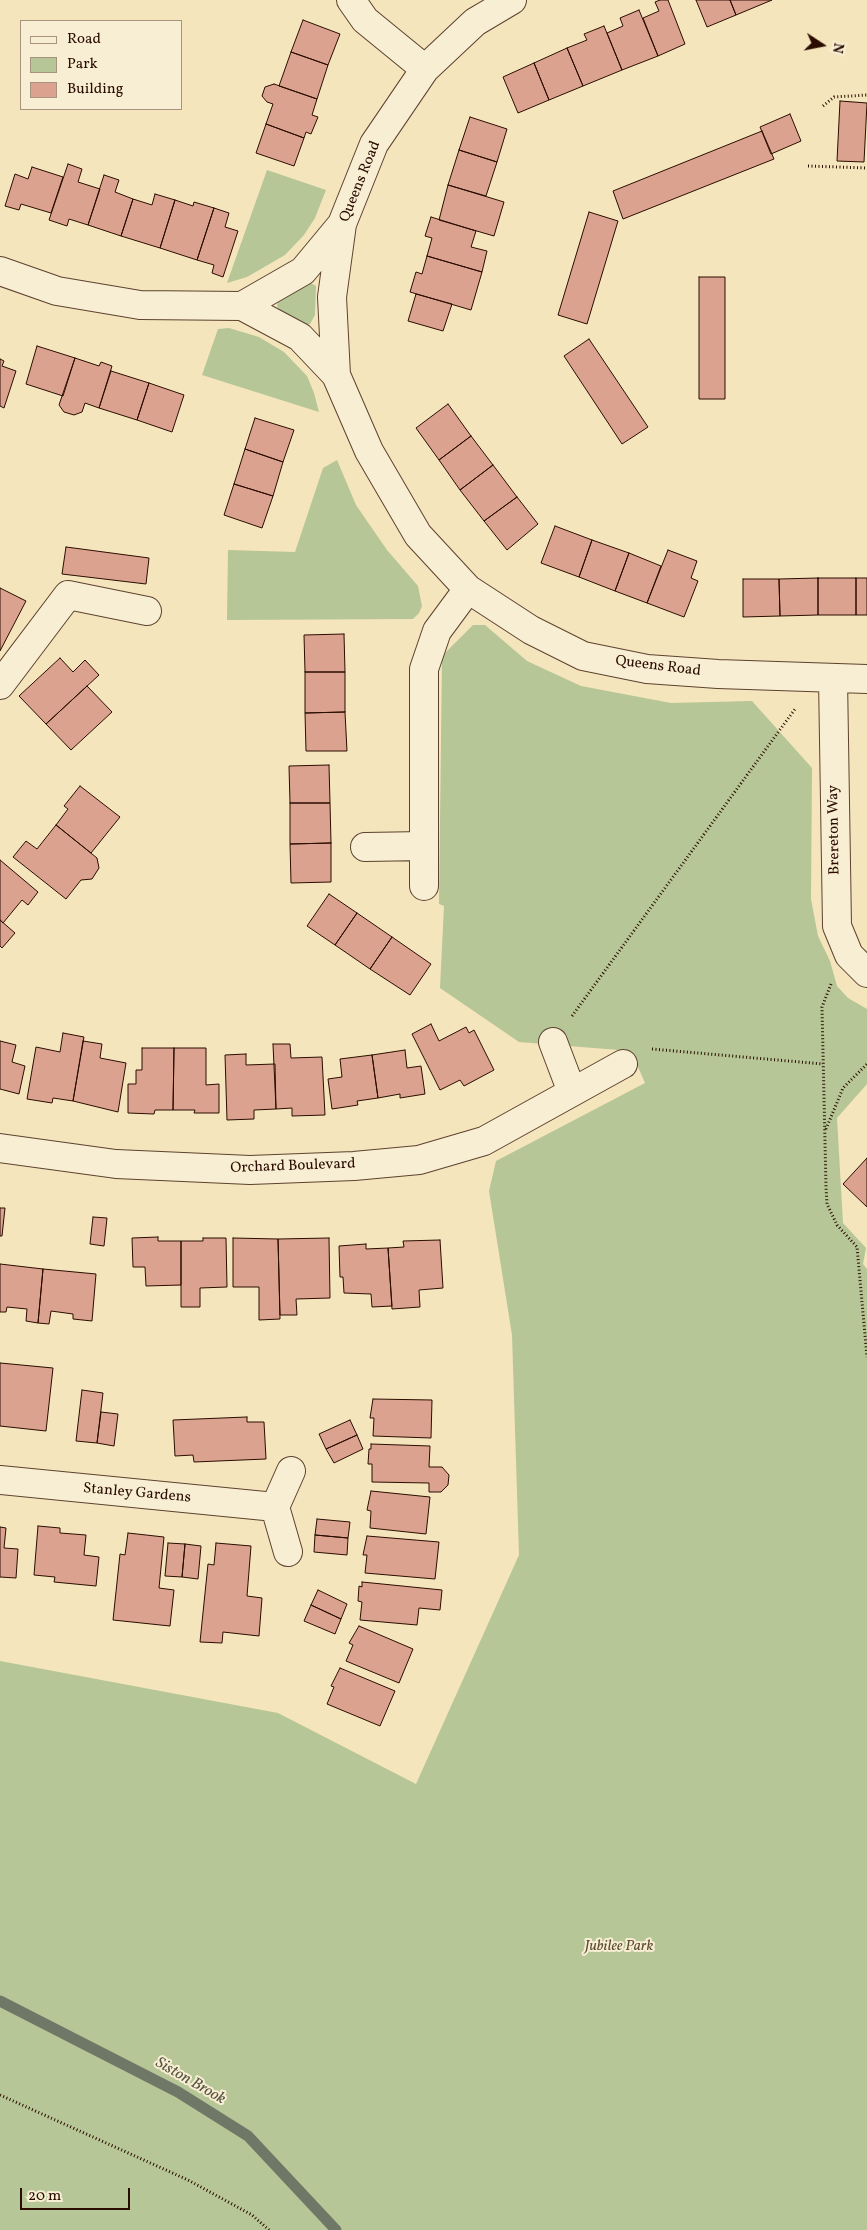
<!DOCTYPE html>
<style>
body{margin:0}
#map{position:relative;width:867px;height:2230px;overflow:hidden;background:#f5e5bc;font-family:Vollkorn,serif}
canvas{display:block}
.legend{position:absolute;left:20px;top:20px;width:162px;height:90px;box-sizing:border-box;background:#f8eed3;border:1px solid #a6947f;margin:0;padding:6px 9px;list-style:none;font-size:15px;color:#2a0c00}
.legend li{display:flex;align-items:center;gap:10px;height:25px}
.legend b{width:25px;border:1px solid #a6947f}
.north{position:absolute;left:797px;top:20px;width:50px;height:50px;-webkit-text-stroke:4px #f8eed3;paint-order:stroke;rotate:101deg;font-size:14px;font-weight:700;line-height:20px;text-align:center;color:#2a0c00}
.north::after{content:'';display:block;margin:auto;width:18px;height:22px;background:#2a0c00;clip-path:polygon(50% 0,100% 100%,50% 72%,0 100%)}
.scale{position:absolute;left:20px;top:2188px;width:110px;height:22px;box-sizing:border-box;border:2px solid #2a0c00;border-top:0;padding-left:6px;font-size:15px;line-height:18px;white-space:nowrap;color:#2a0c00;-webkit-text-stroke:4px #f8eed3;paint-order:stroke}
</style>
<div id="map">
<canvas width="867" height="2230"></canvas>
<ul class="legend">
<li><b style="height:6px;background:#f8eed3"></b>Road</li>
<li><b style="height:14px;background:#b6c696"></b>Park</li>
<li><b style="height:14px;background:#dba38f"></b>Building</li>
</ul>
<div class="north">N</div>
<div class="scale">20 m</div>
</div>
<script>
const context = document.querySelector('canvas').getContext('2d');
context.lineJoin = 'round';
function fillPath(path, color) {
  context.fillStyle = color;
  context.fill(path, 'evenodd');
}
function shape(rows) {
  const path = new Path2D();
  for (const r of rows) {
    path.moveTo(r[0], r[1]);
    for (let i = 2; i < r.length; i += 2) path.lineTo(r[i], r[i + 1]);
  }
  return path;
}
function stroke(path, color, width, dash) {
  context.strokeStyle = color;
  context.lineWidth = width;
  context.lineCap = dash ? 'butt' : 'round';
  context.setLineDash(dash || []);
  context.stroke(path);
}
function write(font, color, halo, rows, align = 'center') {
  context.font = font + ' Vollkorn,serif';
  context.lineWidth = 4;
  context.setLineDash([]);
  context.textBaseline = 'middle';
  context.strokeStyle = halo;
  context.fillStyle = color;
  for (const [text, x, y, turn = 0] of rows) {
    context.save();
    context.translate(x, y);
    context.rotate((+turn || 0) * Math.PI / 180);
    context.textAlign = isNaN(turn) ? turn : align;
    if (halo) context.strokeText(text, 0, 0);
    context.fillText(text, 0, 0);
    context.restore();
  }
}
const green = shape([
 [267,170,326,190,315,218,304,235,285,255,247,277,227,283],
 [307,281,316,286,315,315,310,324,306,325,280,311,277,306,278,301],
 [229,328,259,337,284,352,307,376,314,393,319,412,202,375,218,329],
 [337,460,356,505,387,550,418,586,422,606,419,613,413,619,227,620,228,550,295,552,323,468],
 [473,625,485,625,527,661,581,686,671,703,752,701,812,768,811,899,818,936,830,961,837,986,848,998,867,1009,867,1084,837,1118,843,1223,866,1248,863,1264,867,1269,867,2230,0,2230,0,1661,278,1713,416,1784,519,1555,512,1335,489,1191,496,1161,645,1083,631,1051,519,1042,440,988,444,906,439,904,442,656]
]);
const stream = shape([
 [0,2001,178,2092,248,2136,336,2230]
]);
const building = shape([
 [660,0,668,0,685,44,658,56,643,18,659,11,655,2,660,0],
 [696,0,730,0,736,15,707,27,696,0],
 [730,0,772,0,736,15,730,0],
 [639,10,658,56,622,70,607,33,623,26,620,18,639,10],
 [303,20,340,34,328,65,291,52,303,20],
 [604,26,622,70,583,86,567,48,587,40,584,34,604,26],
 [567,48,583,86,549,100,534,63,567,48],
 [291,52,328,65,317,99,279,86,291,52],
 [534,63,549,100,518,113,503,77,534,63],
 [274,84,317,99,312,115,318,117,311,134,306,132,304,138,266,124,273,104,267,102,262,96,265,87,274,84],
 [840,101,867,103,864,162,837,161,840,101],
 [790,114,801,141,771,154,760,127,790,114],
 [470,117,507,129,497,162,459,150,470,117],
 [266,124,304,138,294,166,256,153,266,124],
 [762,131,774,159,623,219,613,191,762,131],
 [459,150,497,162,486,196,448,185,459,150],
 [68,164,82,169,78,182,100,189,88,225,69,219,67,226,49,220,68,164],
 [32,167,63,177,51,213,21,204,19,210,5,206,15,174,28,179,32,167],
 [104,175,119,180,115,192,133,199,121,236,88,225,104,175],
 [448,185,504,202,494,236,439,220,448,185],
 [155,194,175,200,160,248,121,236,133,199,152,205,155,194],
 [175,200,193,206,194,202,214,208,197,260,160,248,175,200],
 [214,208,229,213,225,227,238,231,223,277,212,273,214,265,197,260,214,208],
 [589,212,618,221,587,324,558,315,589,212],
 [431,217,476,231,471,247,487,251,482,272,427,256,432,238,425,236,431,217],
 [427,256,482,272,471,310,410,292,416,272,422,274,427,256],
 [699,277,725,277,725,399,699,399,699,277],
 [416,294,452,304,443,331,408,321,416,294],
 [589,339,648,427,622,444,564,356,589,339],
 [37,346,75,358,63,396,26,384,37,346],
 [75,358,99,366,101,362,112,366,99,408,85,403,82,412,74,415,64,412,59,405,75,358],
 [0,359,4,361,2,366,16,371,4,408,0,406,0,359],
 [111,371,149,383,137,420,99,408,111,371],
 [149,383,184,395,172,432,137,420,149,383],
 [448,404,471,436,439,460,416,428,448,404],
 [255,418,294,430,283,462,245,449,255,418],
 [471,436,493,465,460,490,439,460,471,436],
 [245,449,283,462,273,496,234,484,245,449],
 [493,465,517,497,484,521,460,490,493,465],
 [234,484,273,496,262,528,224,515,234,484],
 [517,497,538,524,507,550,484,521,517,497],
 [555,526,592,540,579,577,541,563,555,526],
 [592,540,629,553,615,591,579,577,592,540],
 [66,547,149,558,146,584,62,574,66,547],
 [668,550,697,561,691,578,698,581,684,617,647,603,668,550],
 [629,553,661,566,647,603,615,591,629,553],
 [818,578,818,615,780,616,779,579,818,578],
 [818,578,856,578,856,615,818,615,818,578],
 [856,578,867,578,867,615,856,615,856,578],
 [743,579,779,579,780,616,743,617,743,579],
 [0,588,26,601,0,651,0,588],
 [344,634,345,672,305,672,304,635,344,634],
 [60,658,73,672,85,660,99,675,46,724,19,696,60,658],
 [305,672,345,672,345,712,305,713,305,672],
 [87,686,112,712,71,750,46,724,87,686],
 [345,712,347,751,306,751,305,713,345,712],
 [329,765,330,803,290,803,289,766,329,765],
 [80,786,120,817,91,853,56,825,68,809,64,806,80,786],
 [290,803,330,803,331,843,290,844,290,803],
 [56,825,97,858,99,868,92,879,81,880,66,899,13,857,26,841,37,849,56,825],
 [331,843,331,882,291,883,290,844,331,843],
 [0,860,38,892,28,905,22,900,3,923,0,920,0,860],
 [329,894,357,913,335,945,307,926,329,894],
 [357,913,392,937,370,969,335,945,357,913],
 [0,920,15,933,2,948,0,946,0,920],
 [392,937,431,964,410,995,370,969,392,937],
 [431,1024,439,1041,466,1027,469,1033,474,1030,494,1070,464,1086,460,1080,440,1090,412,1034,431,1024],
 [63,1033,84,1037,73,1101,53,1098,52,1103,27,1099,36,1047,60,1052,63,1033],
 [0,1041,16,1045,12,1062,25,1066,19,1094,0,1089,0,1041],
 [83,1041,102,1044,100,1058,126,1063,118,1112,73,1101,83,1041],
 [273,1044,290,1044,291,1058,322,1057,325,1115,292,1116,292,1108,276,1109,273,1044],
 [142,1048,174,1048,173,1110,155,1110,154,1114,128,1113,128,1084,136,1084,136,1070,142,1070,142,1048],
 [174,1048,206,1048,206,1085,219,1084,219,1113,194,1113,195,1110,173,1110,174,1048],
 [405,1050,407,1068,421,1066,425,1094,400,1098,400,1094,378,1098,372,1055,405,1050],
 [246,1054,246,1065,275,1064,276,1109,254,1110,254,1119,227,1120,225,1055,246,1054],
 [372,1055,378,1098,357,1101,358,1105,332,1109,328,1079,342,1077,340,1059,372,1055],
 [867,1158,867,1207,843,1184,867,1158],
 [0,1208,5,1208,2,1236,0,1236,0,1208],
 [93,1217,107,1218,104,1246,90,1244,93,1217],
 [158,1237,158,1241,181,1241,181,1285,146,1286,145,1267,133,1267,132,1238,158,1237],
 [203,1238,226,1238,227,1287,200,1288,200,1307,181,1307,181,1241,203,1241,203,1238],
 [233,1238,278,1239,280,1319,259,1320,259,1287,233,1287,233,1238],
 [329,1238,330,1298,296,1299,297,1315,280,1315,278,1239,329,1238],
 [440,1240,443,1288,419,1290,420,1307,392,1309,388,1248,404,1247,403,1241,440,1240],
 [366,1244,366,1249,388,1248,392,1306,372,1307,371,1294,344,1293,343,1277,340,1277,339,1246,366,1244],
 [0,1264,43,1269,38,1323,26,1321,27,1309,7,1307,6,1312,0,1312,0,1264],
 [43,1269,96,1274,92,1321,73,1319,73,1314,51,1311,49,1324,38,1323,43,1269],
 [0,1363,53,1368,46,1431,0,1426,0,1363],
 [82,1390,103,1393,97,1443,76,1441,82,1390],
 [373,1399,432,1400,431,1438,373,1436,374,1418,370,1418,373,1399],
 [101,1412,118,1414,114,1446,97,1443,101,1412],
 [247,1417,247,1422,264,1422,266,1459,194,1462,193,1455,175,1456,173,1420,247,1417],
 [350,1420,357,1435,326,1449,319,1434,350,1420],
 [357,1435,363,1449,334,1463,326,1449,357,1435],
 [371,1444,430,1446,429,1467,442,1467,449,1475,448,1485,441,1492,429,1492,429,1483,372,1482,372,1464,368,1464,369,1449,371,1449,371,1444],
 [371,1491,430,1497,426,1534,370,1528,371,1511,367,1510,371,1491],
 [317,1519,350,1522,348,1538,315,1535,317,1519],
 [38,1526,60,1528,60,1533,86,1535,84,1555,99,1557,96,1586,54,1582,55,1577,34,1575,38,1526],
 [0,1527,6,1528,4,1548,18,1549,16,1578,0,1577,0,1527],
 [128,1533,164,1537,159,1588,174,1590,170,1626,113,1620,120,1554,125,1555,128,1533],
 [315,1535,348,1538,347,1555,314,1552,315,1535],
 [367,1536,439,1542,435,1579,365,1573,367,1555,363,1555,367,1536],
 [168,1543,185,1544,182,1577,165,1576,168,1543],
 [216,1543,251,1546,247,1596,262,1598,259,1636,223,1632,222,1643,200,1642,208,1564,214,1565,216,1543],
 [185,1544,201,1546,198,1579,182,1577,185,1544],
 [362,1582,442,1590,440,1610,419,1608,417,1625,360,1620,362,1602,358,1601,359,1586,362,1587,362,1582],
 [318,1590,347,1604,341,1619,311,1605,318,1590],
 [311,1605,341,1619,335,1634,304,1621,311,1605],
 [359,1626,413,1649,399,1683,346,1661,353,1645,349,1643,359,1626],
 [340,1668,395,1691,380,1726,327,1704,334,1687,331,1686,340,1668]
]);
const path = shape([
 [823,106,834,97,867,95],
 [808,166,867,168],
 [831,984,822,1007,826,1187,827,1204,837,1225,857,1247,867,1357],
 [572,1016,795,709],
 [652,1049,823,1064],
 [826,1129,843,1088,867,1064],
 [0,2095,188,2180,252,2215,269,2230]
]);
const minor = shape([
 [351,0,365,20,425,69],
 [512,0,475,22,425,69,374,144,342,224,332,297,336,375,369,451,418,535,468,589,531,630,583,656,647,669,718,674,867,679],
 [0,271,57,291,140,305,242,306,300,337,336,375],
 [242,306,303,271,342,224],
 [833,678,837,926,849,955,867,973],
 [0,685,68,595,147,611],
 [365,847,424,846],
 [424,886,424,669,437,631,468,589],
 [553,1042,572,1092],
 [0,1148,116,1164,250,1170,354,1166,419,1160,484,1141,623,1064],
 [0,1480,275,1507],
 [288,1552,275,1507,291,1471]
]);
const streetNames = [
 ["Queens Road",361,182,-68],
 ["Queens Road",658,667,7],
 ["Brereton Way",835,830,-91],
 ["Orchard Boulevard",293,1167,-2],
 ["Stanley Gardens",137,1494,5]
];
const parkNames = [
 ["Jubilee Park",619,1947]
];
const waterNames = [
 ["Siston Brook",190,2082,30]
];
fillPath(green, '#b6c696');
stroke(stream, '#6f7867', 11);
fillPath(building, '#dba38f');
stroke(building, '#2a0c00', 1);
stroke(minor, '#5d422f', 30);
stroke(path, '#2a0c00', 3, [1, 2.5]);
stroke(minor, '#f8eed3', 28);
write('15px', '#2a0c00', '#f8eed3', streetNames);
write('italic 15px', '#5b4d34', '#f8eed3', parkNames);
write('italic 16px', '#585444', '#f8eed3', waterNames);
</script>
